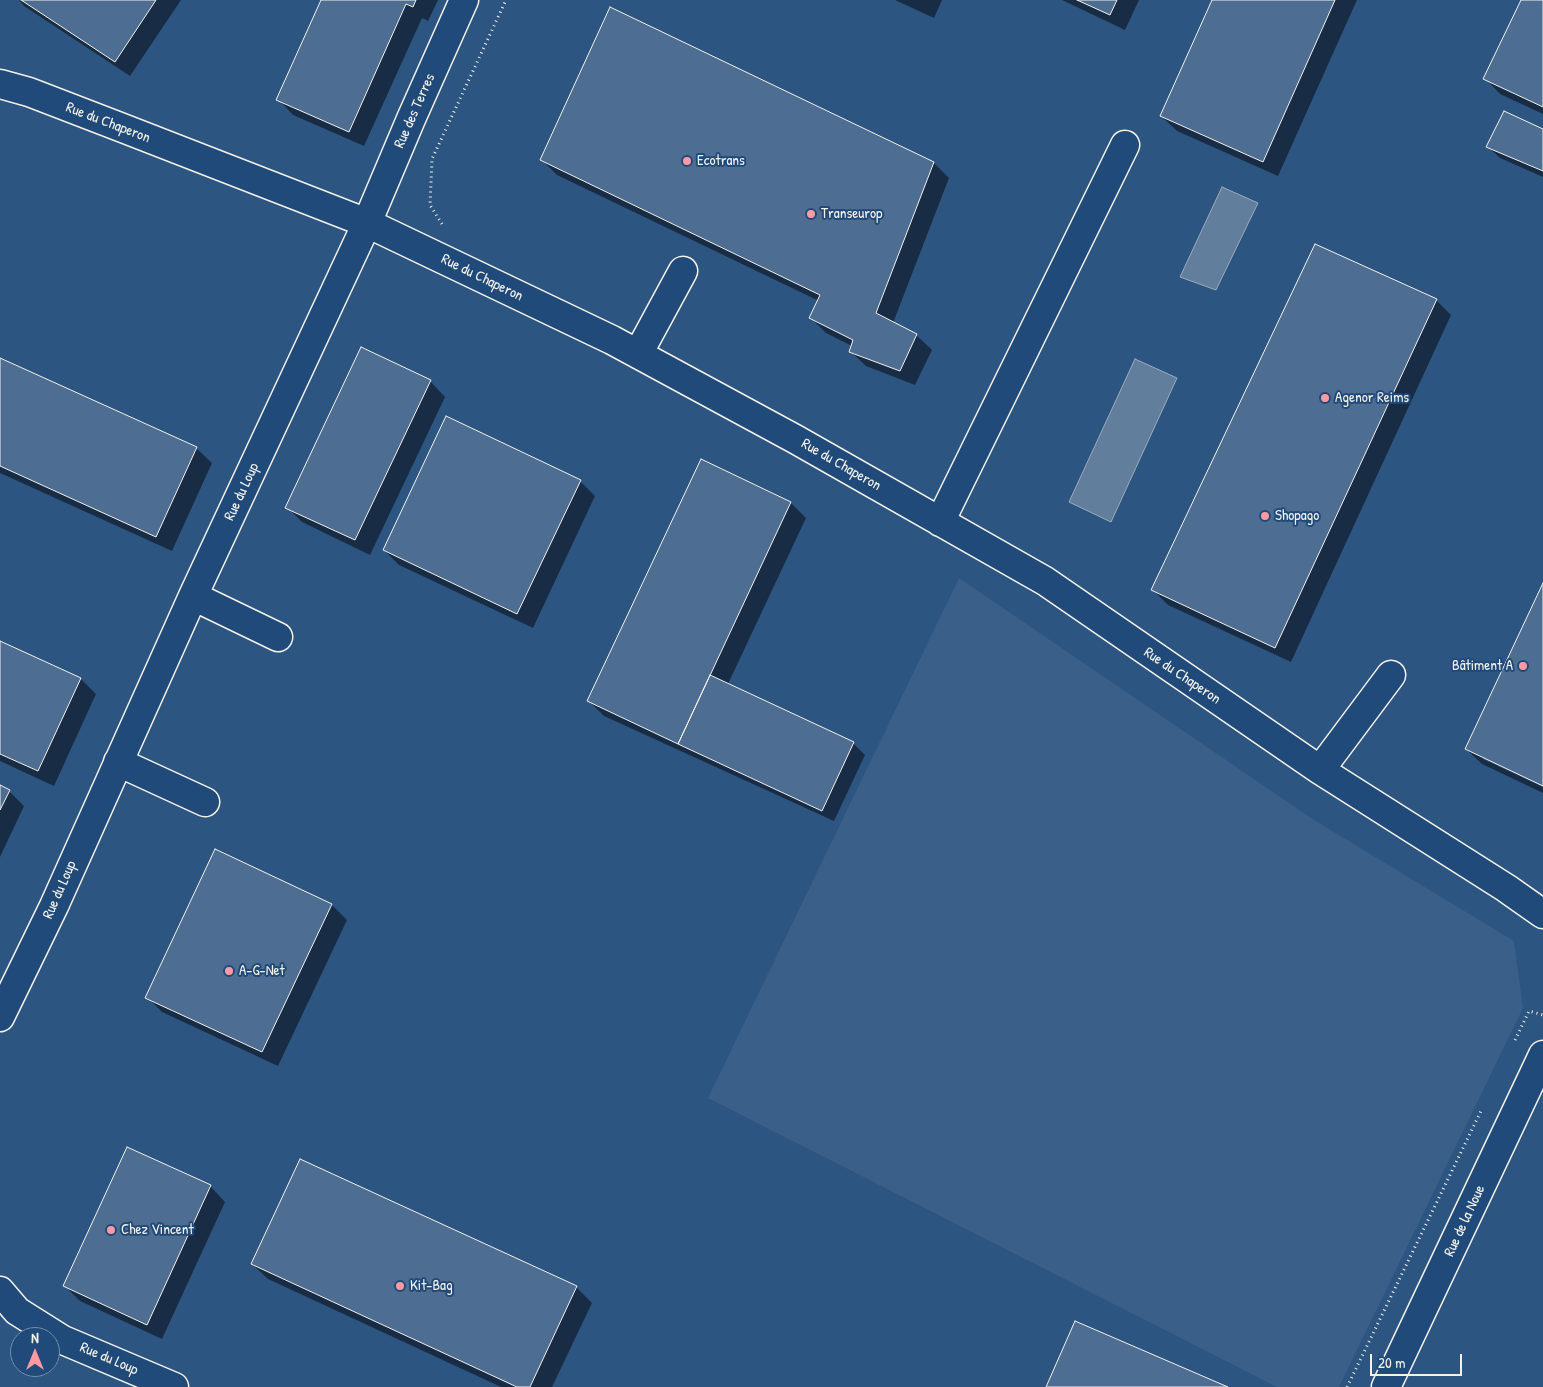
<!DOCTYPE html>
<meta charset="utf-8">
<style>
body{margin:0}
#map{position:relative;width:1543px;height:1387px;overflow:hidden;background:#1f4a7a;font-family:"Patrick Hand",sans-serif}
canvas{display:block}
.north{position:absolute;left:10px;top:1327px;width:50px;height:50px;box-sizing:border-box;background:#1f4a7a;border:1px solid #748da6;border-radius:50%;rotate:0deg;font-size:14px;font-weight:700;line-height:20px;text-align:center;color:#f4f1e8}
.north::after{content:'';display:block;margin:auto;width:18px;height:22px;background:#ff9aa2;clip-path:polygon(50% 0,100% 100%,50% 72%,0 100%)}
.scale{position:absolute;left:1370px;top:1354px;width:92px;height:22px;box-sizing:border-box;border:2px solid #f4f1e8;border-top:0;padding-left:6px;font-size:15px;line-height:18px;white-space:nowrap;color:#f4f1e8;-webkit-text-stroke:4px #1f4a7a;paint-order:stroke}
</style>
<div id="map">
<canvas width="1543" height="1387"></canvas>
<div class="north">N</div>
<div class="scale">20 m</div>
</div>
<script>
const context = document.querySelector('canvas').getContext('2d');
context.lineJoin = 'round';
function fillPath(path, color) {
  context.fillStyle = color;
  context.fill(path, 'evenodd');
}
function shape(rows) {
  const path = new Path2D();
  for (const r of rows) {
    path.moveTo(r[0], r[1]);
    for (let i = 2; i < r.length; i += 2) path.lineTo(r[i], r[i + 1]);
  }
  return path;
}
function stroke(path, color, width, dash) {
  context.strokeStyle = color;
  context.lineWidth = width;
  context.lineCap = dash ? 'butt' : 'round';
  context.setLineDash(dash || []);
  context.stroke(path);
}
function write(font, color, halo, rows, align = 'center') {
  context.font = font + ' "Patrick Hand",sans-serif';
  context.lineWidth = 4;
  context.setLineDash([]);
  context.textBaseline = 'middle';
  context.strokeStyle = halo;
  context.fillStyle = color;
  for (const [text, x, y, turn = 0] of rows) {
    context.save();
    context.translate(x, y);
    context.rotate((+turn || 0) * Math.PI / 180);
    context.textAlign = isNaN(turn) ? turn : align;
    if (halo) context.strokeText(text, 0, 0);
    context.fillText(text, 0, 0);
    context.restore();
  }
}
const built = shape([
 [0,0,1543,0,1543,1387,0,1387],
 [20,1337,50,1337,50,1367,20,1367]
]);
const green = shape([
 [959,578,1314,820,1514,941,1523,1008,1339,1387,1277,1387,708,1098]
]);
const water = shape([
 [1222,187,1258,203,1216,290,1180,277,1222,187],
 [1135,359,1177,378,1111,522,1069,502,1135,359]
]);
const shadow = shape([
 [19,0,181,0,130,76,24,6],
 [322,0,438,0,428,21,422,18,364,146,293,115,278,99],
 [895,0,942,0,934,18],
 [1062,0,1139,0,1125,30],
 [1213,0,1357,0,1278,176,1177,131,1161,116],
 [1522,0,1543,0,1543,114,1500,94,1485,78],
 [611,9,934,163,949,178,893,323,916,335,932,350,915,385,866,366,850,351,852,346,826,333,811,318,819,301,557,175,542,160],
 [1543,131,1543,177,1500,158,1488,147],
 [1436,300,1451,315,1291,662,1168,605,1152,589],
 [0,359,196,448,212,463,172,551,0,473],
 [430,381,445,397,370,555,302,522,287,507],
 [701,461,791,503,806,518,728,684,853,743,865,755,834,821,604,716,589,701],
 [580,481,595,496,533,628,399,565,384,550],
 [1543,586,1543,785,1483,756,1483,759,1543,787,1543,793,1482,764,1466,749],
 [0,642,81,679,96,694,54,786,0,761],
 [0,786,9,791,24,806,0,857],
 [215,851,332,905,347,920,278,1066,162,1012,147,997],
 [210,1186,225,1202,162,1339,80,1301,65,1286],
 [252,1264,576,1287,592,1303,552,1387,501,1387,268,1279]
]);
const building = shape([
 [21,0,156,0,115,62,21,0],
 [321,0,416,0,413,7,406,4,349,132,276,100,321,0],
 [1077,0,1117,0,1110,15,1077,0],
 [1212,0,1335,0,1263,162,1160,116,1212,0],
 [1521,0,1543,0,1543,107,1483,79,1521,0],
 [610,7,934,162,876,313,917,334,900,371,849,352,853,340,809,318,820,295,540,160,610,7],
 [1504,111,1543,129,1543,171,1486,147,1504,111],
 [1315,244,1437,299,1275,648,1151,590,1315,244],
 [361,347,431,380,355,540,285,508,361,347],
 [0,358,197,447,156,537,0,466,0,358],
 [446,416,581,480,517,614,383,550,446,416],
 [701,459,791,502,678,744,587,701,701,459],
 [1543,583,1543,786,1465,749,1543,583],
 [0,641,81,678,38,771,0,754,0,641],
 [710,675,854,742,822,811,678,744,710,675],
 [0,785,10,790,0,810,0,785],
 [215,849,332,904,262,1052,145,998,215,849],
 [127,1147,211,1185,147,1325,63,1286,127,1147],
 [300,1159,577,1286,530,1387,517,1387,251,1264,300,1159],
 [1075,1321,1228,1387,1046,1387,1075,1321]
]);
const path = shape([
 [442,224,430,205,432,159,506,0],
 [1515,1040,1529,1011,1543,1015],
 [1347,1387,1482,1109]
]);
const minor = shape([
 [0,84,29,92,120,127,367,223,612,340,795,439,1045,581,1320,770,1506,888,1543,914],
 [638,354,683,271],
 [940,522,1125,145],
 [193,596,278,637],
 [118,762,205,802],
 [1320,770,1391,675],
 [0,1017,54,906,193,596,367,223,411,119,464,0],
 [0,1291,17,1311,63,1340,174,1387],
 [1386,1387,1543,1055]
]);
const markers = [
 [687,161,5,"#ff9aa2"],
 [811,214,5,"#ff9aa2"],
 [1325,398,5,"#ff9aa2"],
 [1265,516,5,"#ff9aa2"],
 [1523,666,5,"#ff9aa2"],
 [229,971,5,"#ff9aa2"],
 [111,1230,5,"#ff9aa2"],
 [400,1286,5,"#ff9aa2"]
];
const streetNames = [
 ["Rue des Terres",415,111,-66],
 ["Rue du Chaperon",108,123,21],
 ["Rue du Chaperon",482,278,26],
 ["Rue du Chaperon",841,465,30],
 ["Rue du Loup",242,492,-65],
 ["Rue du Chaperon",1182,676,34],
 ["Rue du Loup",60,890,-66],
 ["Rue de la Noue",1465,1221,-65],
 ["Rue du Loup",109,1359,23]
];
const poiNames = [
 ["Ecotrans",697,161],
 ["Transeurop",821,214],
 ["Agenor Reims",1335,398],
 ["Shopago",1275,516],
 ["Bâtiment A",1513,666,"right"],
 ["A-G-Net",239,971],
 ["Chez Vincent",121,1230],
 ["Kit-Bag",410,1286]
];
fillPath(built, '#2d5581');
fillPath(green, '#3a5f88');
fillPath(water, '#627e9d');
stroke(water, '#9cacbb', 1);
fillPath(shadow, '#0007');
fillPath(building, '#4d6e92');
stroke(building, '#f4f1e8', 1);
stroke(minor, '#f4f1e8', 31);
stroke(path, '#f4f1e8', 3, [1, 4]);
stroke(minor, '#1f4a7a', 28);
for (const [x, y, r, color] of markers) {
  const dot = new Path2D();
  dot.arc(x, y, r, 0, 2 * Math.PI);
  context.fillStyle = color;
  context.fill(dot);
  stroke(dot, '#1f4a7a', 2);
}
write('15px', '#f4f1e8', '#1f4a7a', streetNames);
write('15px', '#f4f1e8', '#1f4a7a', poiNames, 'left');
</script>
